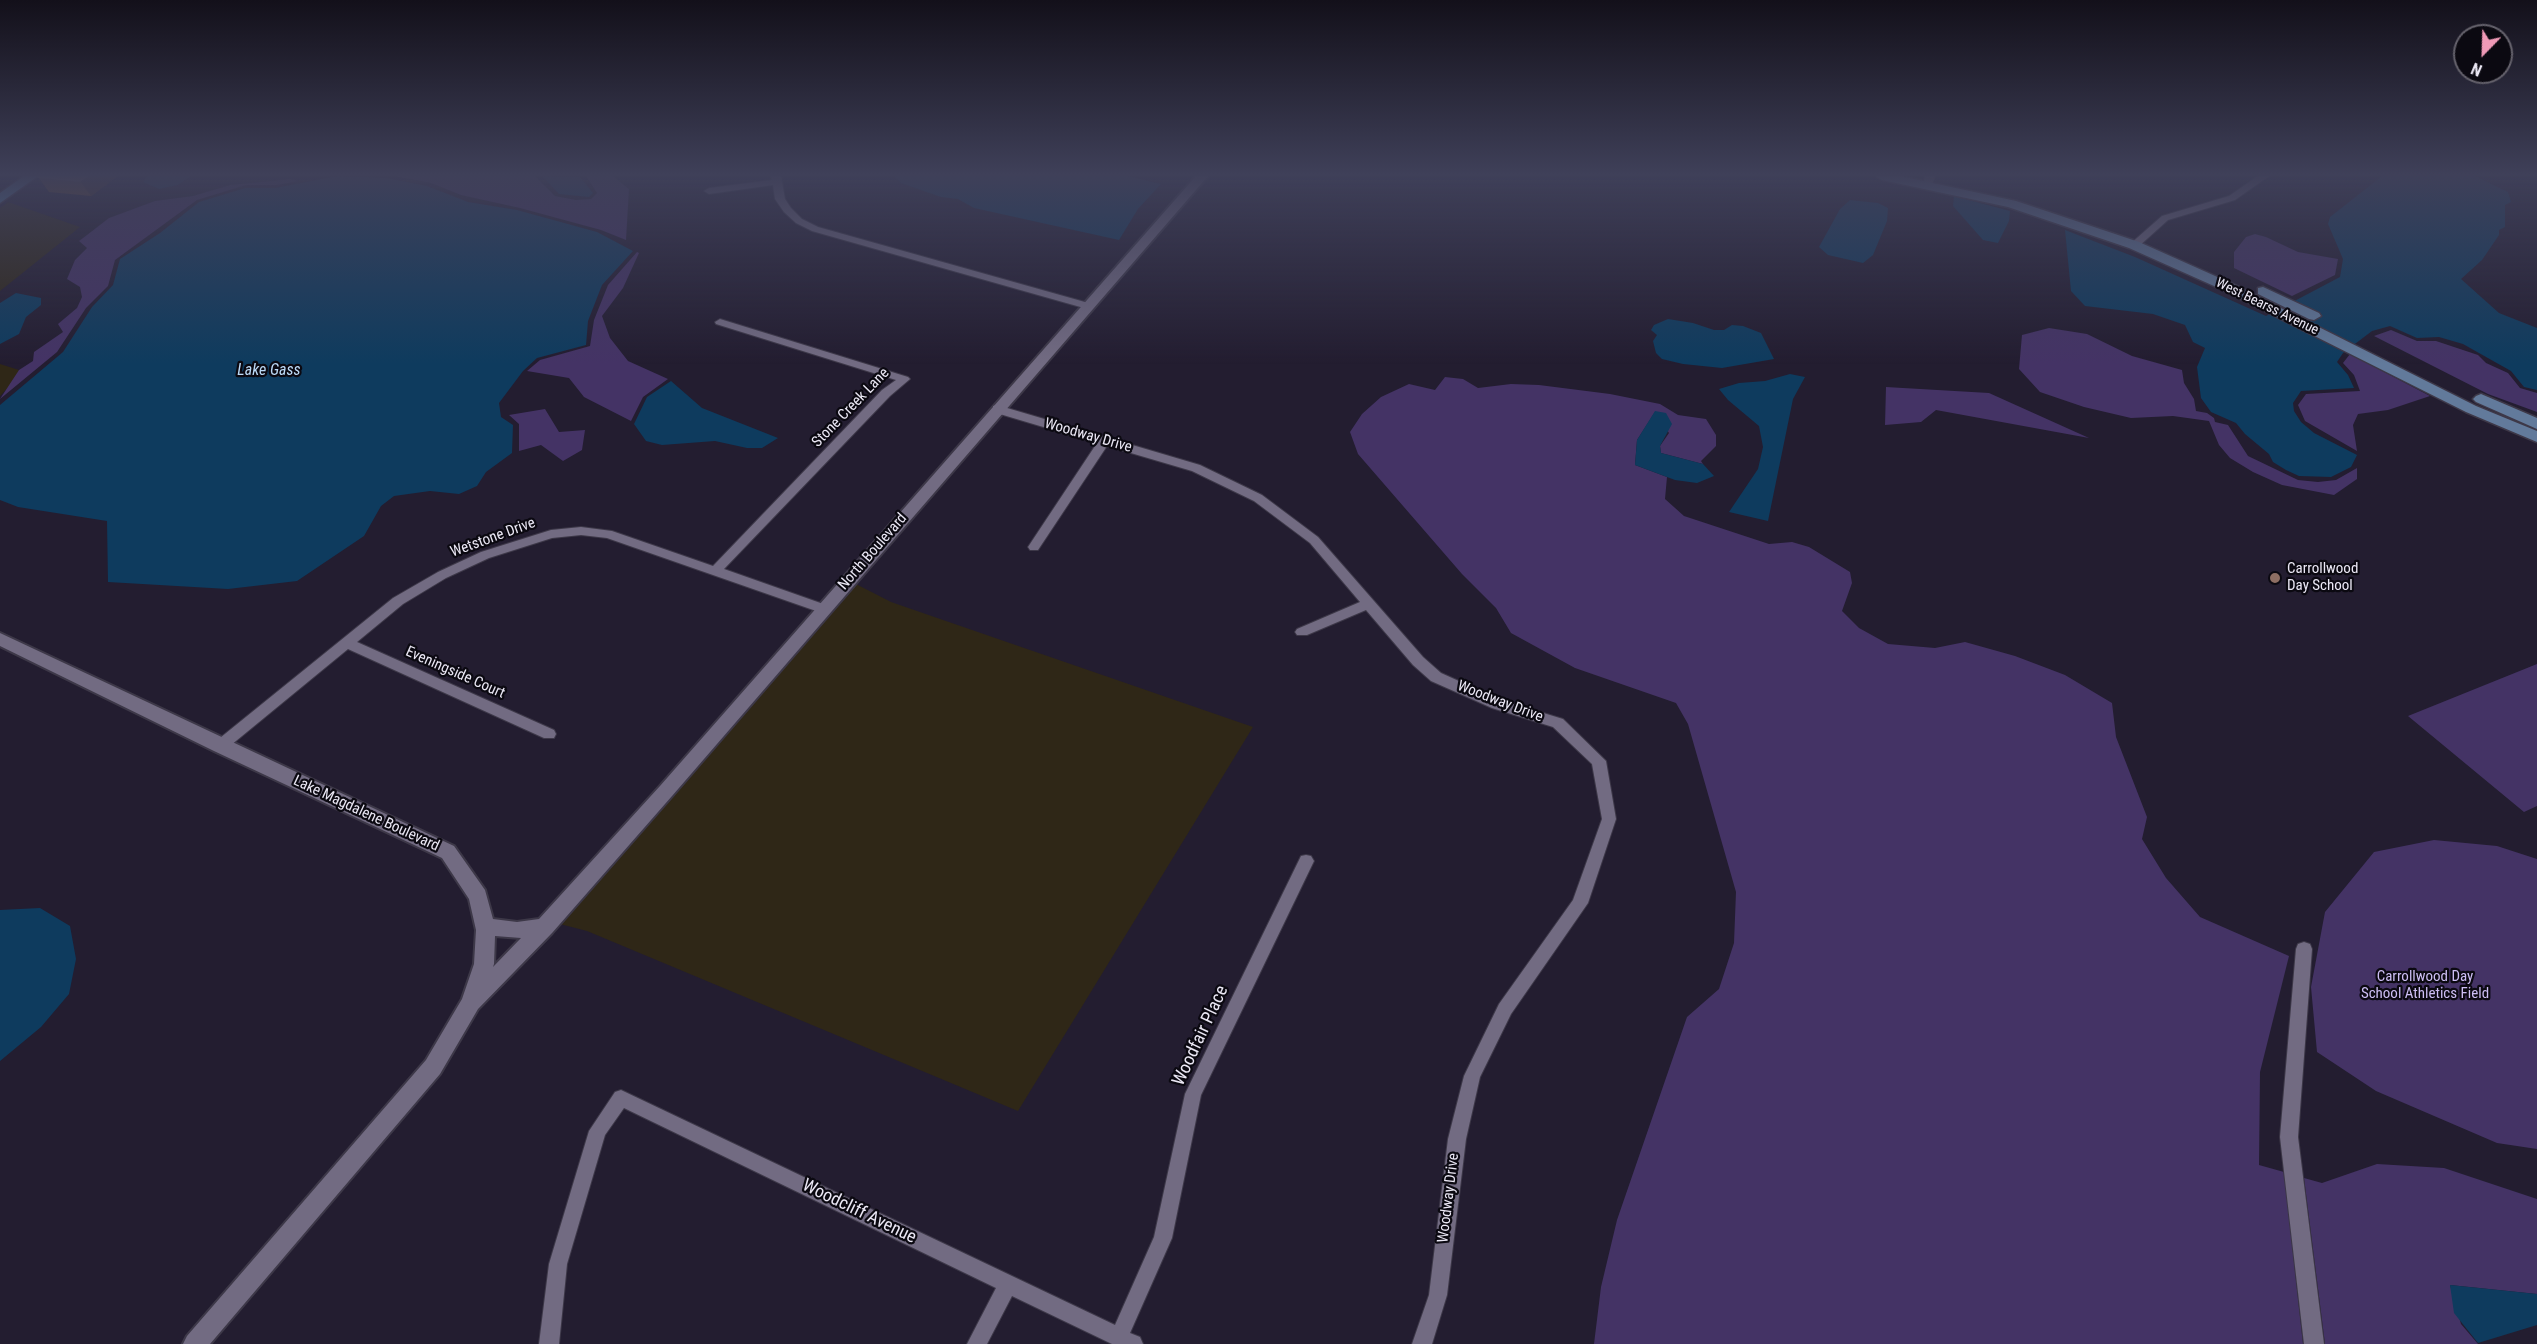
<!DOCTYPE html>
<style>
body{margin:0}
#map{position:relative;width:2537px;height:1344px;overflow:hidden;background:#231d30;font-family:"Roboto Condensed",sans-serif}
canvas{display:block}
.north{position:absolute;left:2453px;top:24px;width:60px;height:60px;box-sizing:border-box;background:#0b0911;border:2px solid #65626c;border-radius:50%;rotate:203deg;font-size:16px;font-weight:700;line-height:24px;text-align:center;color:#ebe8f5}
.north::after{content:'';display:block;margin:auto;width:21px;height:27px;background:#f09ab7;clip-path:polygon(50% 0,100% 100%,50% 72%,0 100%)}
</style>
<div id="map">
<canvas width="2537" height="1344"></canvas>
<div class="north">N</div>
</div>
<script>
const context = document.querySelector('canvas').getContext('2d');
context.lineJoin = 'round';
function fillPath(path, color) {
  context.fillStyle = color;
  context.fill(path, 'evenodd');
}
function shape(rows) {
  const path = new Path2D();
  for (const r of rows) {
    path.moveTo(r[0], r[1]);
    for (let i = 2; i < r.length; i += 2) path.lineTo(r[i], r[i + 1]);
  }
  return path;
}
function stroke(path, color, width, dash) {
  context.strokeStyle = color;
  context.lineWidth = width;
  context.lineCap = dash ? 'butt' : 'round';
  context.setLineDash(dash || []);
  context.stroke(path);
}
function write(font, color, halo, rows, align = 'center') {
  context.font = font + ' "Roboto Condensed",sans-serif';
  context.lineWidth = 4.5;
  context.setLineDash([]);
  context.textBaseline = 'middle';
  context.strokeStyle = halo;
  context.fillStyle = color;
  for (const [text, x, y, turn = 0] of rows) {
    context.save();
    context.translate(x, y);
    context.rotate((+turn || 0) * Math.PI / 180);
    context.textAlign = isNaN(turn) ? turn : align;
    if (halo) context.strokeText(text, 0, 0);
    context.fillText(text, 0, 0);
    context.restore();
  }
}
const commercial = shape([
 [8,202,80,227,0,291,0,208],
 [0,364,19,370,15,380,0,396],
 [854,583,891,602,1253,727,1018,1111,587,931,552,922]
]);
const green = shape([
 [394,176,535,176,555,196,576,200,591,199,597,193,586,176,613,176,629,189,626,240,601,230,520,208,461,195,431,183],
 [290,179,299,181,277,185,246,185,197,200,115,260,108,286,86,308,57,352,0,399,19,370,33,361,34,352,63,332,58,324,77,308,82,297,80,287,67,279,75,260,87,248,79,241,87,235,109,218,155,201,193,196,230,185],
 [2255,234,2266,237,2298,252,2338,259,2335,275,2292,296,2234,268,2234,252,2246,237],
 [637,252,639,253,623,288,602,316,610,338,628,361,668,379,643,397,631,421,584,397,569,378,527,371,540,360,590,346,594,320,608,285],
 [2049,328,2087,334,2132,356,2182,370,2184,383,2194,399,2196,411,2207,413,2214,418,2215,422,2228,425,2248,456,2298,480,2318,482,2336,480,2357,468,2357,479,2334,495,2282,485,2253,472,2230,458,2219,445,2209,421,2173,416,2131,418,2084,407,2040,392,2019,369,2022,335],
 [2391,330,2417,341,2436,341,2478,355,2486,363,2508,373,2520,388,2537,393,2537,412,2488,394,2374,336],
 [2350,354,2430,396,2388,410,2358,414,2353,425,2357,451,2305,421,2298,405,2306,394,2360,391,2354,375,2343,363],
 [1445,377,1463,379,1478,388,1511,384,1539,385,1610,394,1660,404,1678,415,1706,419,1716,435,1716,446,1701,461,1703,464,1661,453,1660,446,1669,433,1655,412,1637,440,1635,465,1667,477,1665,499,1684,516,1769,544,1792,542,1809,547,1850,572,1852,583,1842,611,1859,628,1888,644,1935,648,1965,642,2015,656,2065,675,2112,703,2116,737,2147,817,2142,839,2166,878,2200,917,2289,956,2260,1072,2259,1165,2284,1172,2303,1344,1594,1344,1601,1287,1617,1220,1687,1017,1719,989,1734,943,1736,892,1688,724,1676,703,1575,668,1511,633,1496,608,1462,574,1358,454,1350,432,1362,414,1381,397,1409,384,1435,390],
 [1886,387,1989,393,2089,438,1936,410,1921,422,1885,425],
 [545,409,559,432,585,430,582,450,563,461,541,445,519,451,519,424,509,415],
 [2537,664,2537,806,2524,812,2408,716],
 [2434,840,2497,846,2537,859,2537,1149,2497,1143,2376,1091,2317,1052,2311,987,2325,912,2374,852],
 [2377,1164,2444,1168,2537,1199,2537,1294,2450,1285,2461,1324,2478,1344,2325,1344,2304,1178,2322,1183]
]);
const water = shape([
 [147,176,191,176,178,185,159,189,143,182],
 [337,176,387,178,427,186,468,202,517,210,597,232,633,251,602,285,588,321,586,345,537,358,523,371,499,403,501,417,513,425,512,453,486,472,477,486,459,494,430,491,394,496,381,506,364,536,297,581,228,589,108,582,107,521,18,507,0,500,0,405,63,352,92,307,113,285,120,259,160,233,199,202,245,188,275,188],
 [542,176,580,177,593,193,589,197,559,194],
 [894,176,1128,176,1161,184,1138,209,1119,240,974,208,958,199,941,197,901,183],
 [2382,176,2475,176,2508,192,2511,202,2505,205,2505,227,2499,230,2499,235,2482,260,2461,279,2499,313,2537,328,2537,390,2524,387,2511,371,2463,344,2439,337,2417,338,2390,326,2372,331,2343,353,2337,362,2348,375,2354,388,2301,391,2293,403,2294,411,2301,422,2314,433,2357,455,2351,467,2331,477,2299,476,2286,470,2273,462,2269,454,2245,434,2236,423,2211,412,2201,398,2197,367,2205,348,2193,342,2185,325,2153,314,2085,306,2071,291,2065,230,2135,257,2266,316,2340,277,2343,259,2328,224,2330,217],
 [1954,196,2010,211,2009,221,1998,243,1983,240,1953,206],
 [1850,200,1878,203,1888,208,1887,221,1873,255,1863,263,1828,255,1819,247,1840,209],
 [16,293,41,298,41,305,26,317,19,334,0,344,0,303],
 [1668,319,1693,323,1714,330,1724,330,1732,325,1743,326,1761,333,1774,359,1722,368,1683,364,1662,359,1656,353,1653,341,1657,335,1651,330,1654,325],
 [1790,374,1805,377,1793,399,1768,521,1729,512,1758,469,1763,447,1759,426,1728,400,1719,389,1739,383,1765,381],
 [671,381,702,408,778,438,762,448,747,448,715,441,662,445,646,441,634,424,647,397],
 [1655,411,1666,413,1672,424,1660,446,1661,453,1703,464,1714,476,1697,483,1675,480,1635,465,1637,440],
 [40,908,70,926,76,959,69,994,41,1027,0,1061,0,910],
 [2450,1285,2537,1294,2537,1325,2478,1343,2454,1313]
]);
const minor = shape([
 [771,176,781,176,785,199,791,208,802,219,818,227,1092,304,1093,306,1092,308,1084,308,812,231,796,223,784,212,775,199,773,185,709,194,704,191,709,188,772,180,771,176],
 [1925,176,1935,176,1931,188,1923,186,1925,176],
 [2258,176,2269,176,2235,200,2168,220,2138,247,2130,247,2129,245,2162,216,2229,196,2258,176],
 [720,319,908,377,910,379,890,396,724,569,829,606,830,609,829,612,819,612,607,538,581,535,552,538,489,558,446,578,403,604,357,642,554,730,556,734,554,738,544,738,348,649,225,750,215,750,213,746,215,742,393,598,438,572,481,552,551,530,581,527,612,531,713,566,882,390,896,380,716,324,715,322,720,319],
 [997,405,1200,465,1262,495,1318,537,1423,657,1441,673,1501,700,1563,719,1606,761,1616,819,1588,903,1511,1014,1480,1077,1466,1139,1447,1295,1432,1344,1412,1344,1429,1295,1448,1139,1464,1076,1499,1004,1573,900,1602,819,1592,764,1553,727,1492,708,1431,681,1413,665,1366,610,1307,635,1297,635,1295,632,1297,629,1360,602,1310,543,1254,501,1192,471,1107,446,1038,550,1030,550,1028,547,1030,544,1097,443,993,412,993,406,997,405],
 [1306,855,1311,856,1314,861,1201,1095,1172,1238,1130,1333,1140,1337,1143,1344,1112,1344,1012,1296,987,1344,967,1344,996,1288,624,1108,605,1135,567,1264,559,1344,539,1344,549,1264,589,1131,615,1092,621,1090,1115,1325,1154,1237,1185,1094,1301,856,1306,855],
 [2304,942,2310,944,2312,949,2298,1137,2324,1344,2304,1344,2280,1137,2296,949,2298,944,2304,942]
]);
const tertiary = shape([
 [1196,176,1208,176,672,796,552,933,478,1009,440,1074,210,1344,183,1344,187,1336,426,1060,462,999,474,964,476,930,469,899,442,858,214,751,0,646,0,633,454,846,485,890,493,919,517,922,539,919,660,786,1196,176],
 [495,936,521,938,493,967,494,964,495,936]
]);
const secondary = shape([
 [1876,176,1900,176,2016,201,2139,242,2233,284,2476,406,2537,431,2537,442,2466,412,2223,290,2129,248,2008,207,1882,180,1876,176],
 [2263,287,2319,313,2321,316,2314,320,2309,319,2258,294,2258,288,2263,287],
 [2481,394,2537,418,2537,429,2476,402,2473,399,2476,396,2481,394]
]);
const primary = shape([
 [24,176,38,176,0,203,0,193,24,176]
]);
const wall = shape([
 [39,176,118,176,91,196,49,192,38,177]
]);
const shadedWall = shape([
 [87,176,118,176,91,196,80,181]
]);
const building = shape([
 [39,176,87,176,80,181,38,177,39,176]
]);
const markers = [
 [2275,578,6,"#8d6e63"]
];
const farStreetnames = [
 ["West Bearss Avenue",2267,307,26]
];
const streetNames = [
 ["Stone Creek Lane",851,408,-46],
 ["Woodway Drive",1088,436,16],
 ["Wetstone Drive",493,538,-20],
 ["North Boulevard",873,552,-49],
 ["Eveningside Court",455,673,24],
 ["Woodway Drive",1500,702,21],
 ["Lake Magdalene Boulevard",366,814,25],
 ["Woodway Drive",1449,1198,-83]
];
const poiNames = [
 ["Carrollwood",2287,569],
 ["Day School",2287,586]
];
const parkNames = [
 ["Carrollwood Day",2425,977],
 ["School Athletics Field",2425,994]
];
const waterNames = [
 ["Lake Gass",269,371]
];
const nearStreetnames = [
 ["Woodfair Place",1201,1036,-65],
 ["Woodcliff Avenue",859,1212,26]
];
fillPath(commercial, '#2f2717');
fillPath(green, '#443365');
fillPath(water, '#0e3b5e');
stroke(minor, '#3d3848', 2);
stroke(tertiary, '#3d3848', 4);
stroke(secondary, '#3d3848', 3);
stroke(primary, '#3d3848', 3);
fillPath(minor, '#726b82');
fillPath(tertiary, '#726b82');
fillPath(secondary, '#627a9b');
fillPath(primary, '#528ab4');
fillPath(wall, '#6d4723');
fillPath(shadedWall, '#4a2f1f');
fillPath(building, '#7b5839');
stroke(building, '#8c6f57', 1.5);
const sky = context.createLinearGradient(0, 0, 0, 364);
sky.addColorStop(0, '#13101a');
sky.addColorStop(0.48, '#3f4059');
sky.addColorStop(1, '#3f405900');
context.fillStyle = sky;
context.fillRect(0, 0, 2537, 364);
for (const [x, y, r, color] of markers) {
  const dot = new Path2D();
  dot.arc(x, y, r, 0, 2 * Math.PI);
  context.fillStyle = color;
  context.fill(dot);
  stroke(dot, '#0b0911', 2);
}
write('14px', '#ebe8f5', '#0b0911', farStreetnames);
write('15px', '#ebe8f5', '#0b0911', streetNames);
write('15px', '#ebe8f5', '#0b0911', poiNames, 'left');
write('15px', '#cdbef4', '#0b0911', parkNames);
write('italic 16px', '#bcdaf7', '#0b0911', waterNames);
write('18px', '#ebe8f5', '#0b0911', nearStreetnames);
</script>
